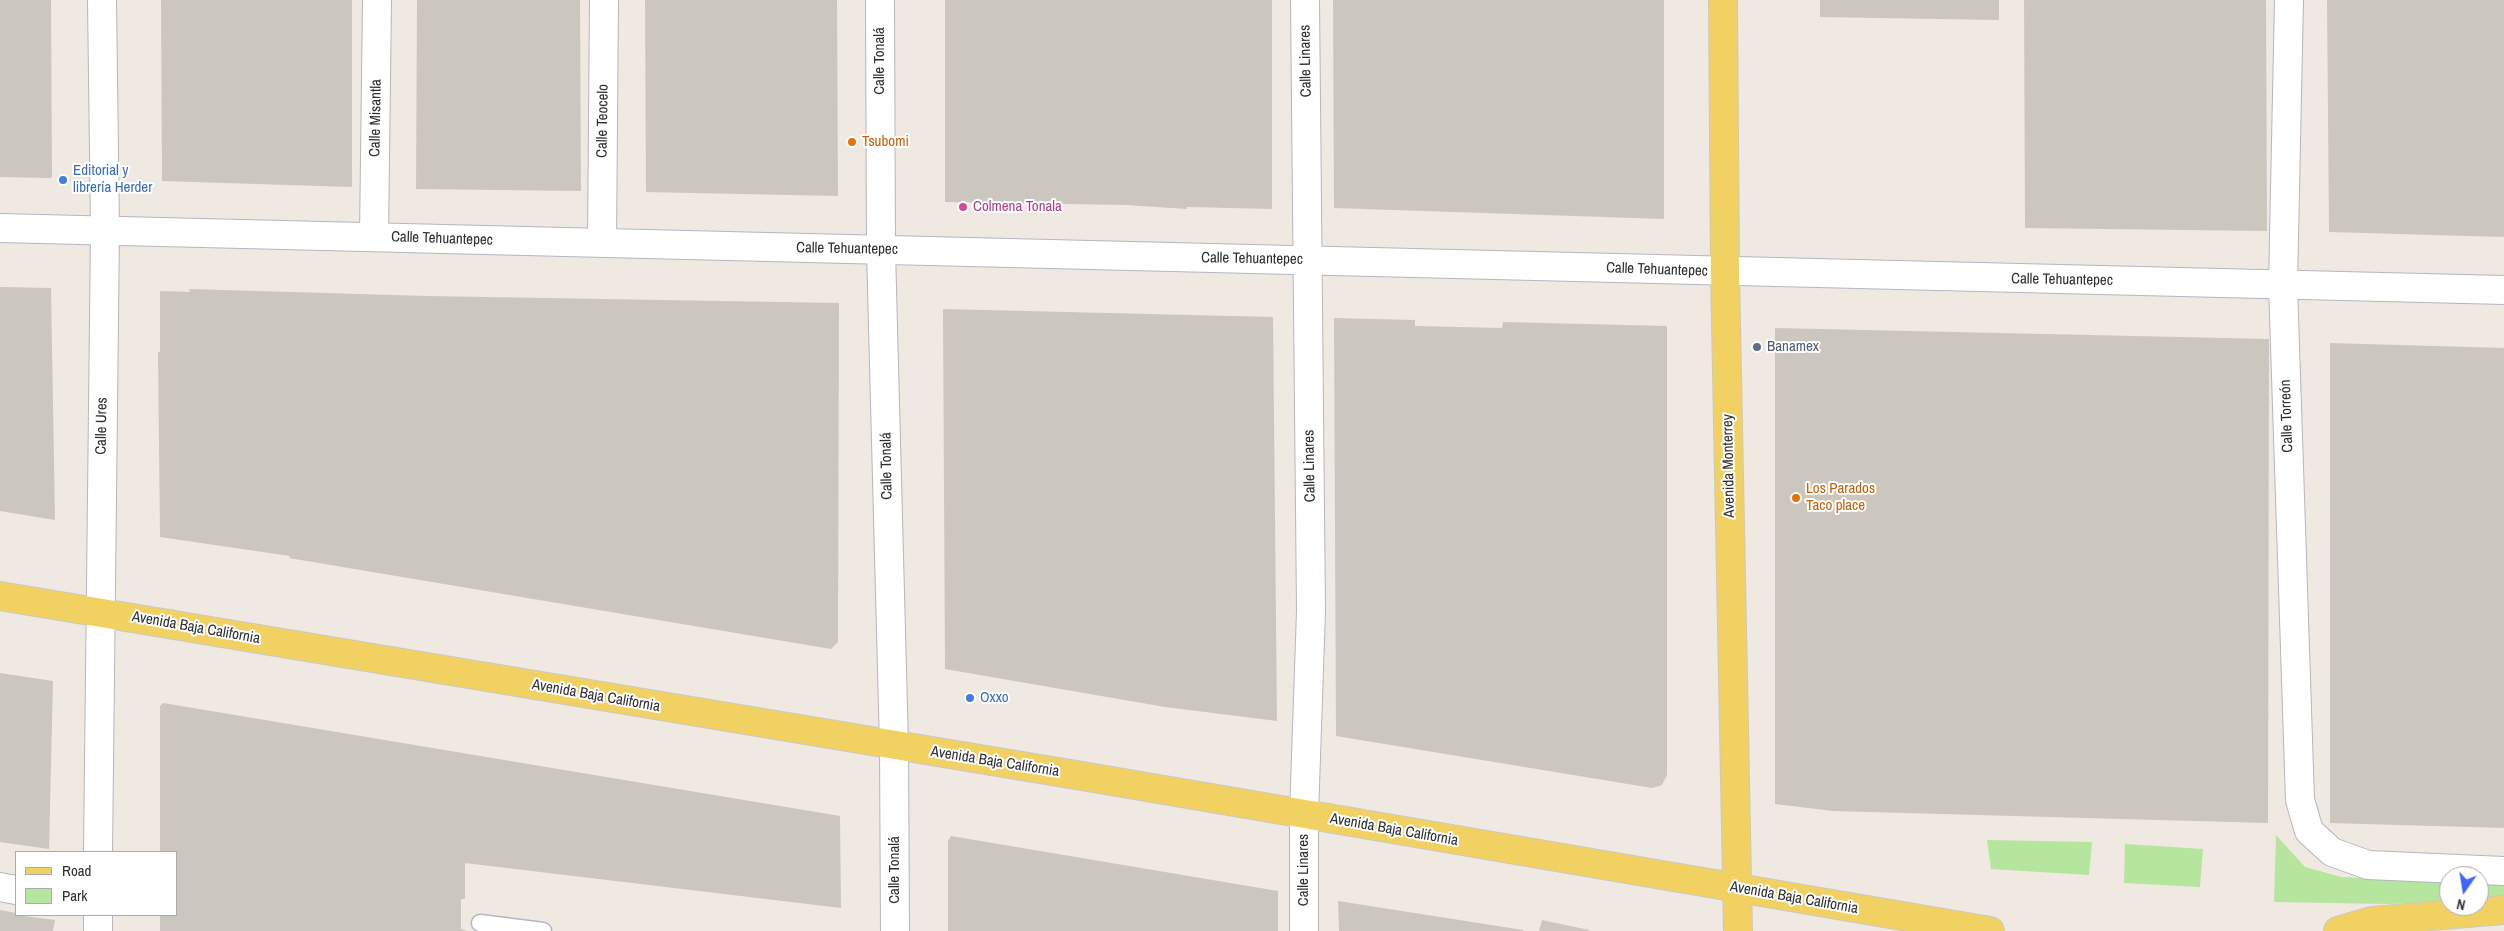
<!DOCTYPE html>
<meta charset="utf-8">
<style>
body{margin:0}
#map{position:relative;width:2504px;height:931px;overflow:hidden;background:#efe9e1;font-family:"Archivo Narrow",sans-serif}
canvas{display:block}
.legend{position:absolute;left:15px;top:851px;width:162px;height:65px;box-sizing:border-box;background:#fff;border:1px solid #ababab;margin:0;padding:6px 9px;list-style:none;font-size:15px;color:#2e2e2e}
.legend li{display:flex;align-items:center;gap:10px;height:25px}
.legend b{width:25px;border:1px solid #ababab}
.north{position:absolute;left:2439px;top:866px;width:50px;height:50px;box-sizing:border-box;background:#fff;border:1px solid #ababab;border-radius:50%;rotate:193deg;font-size:14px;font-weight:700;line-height:20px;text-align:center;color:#2e2e2e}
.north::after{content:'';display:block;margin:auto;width:18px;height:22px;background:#4264fb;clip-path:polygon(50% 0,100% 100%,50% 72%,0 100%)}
</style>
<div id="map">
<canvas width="2504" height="931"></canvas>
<ul class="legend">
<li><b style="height:6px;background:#f2d163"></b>Road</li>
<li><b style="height:14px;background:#b6e59e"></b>Park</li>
</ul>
<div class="north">N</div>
</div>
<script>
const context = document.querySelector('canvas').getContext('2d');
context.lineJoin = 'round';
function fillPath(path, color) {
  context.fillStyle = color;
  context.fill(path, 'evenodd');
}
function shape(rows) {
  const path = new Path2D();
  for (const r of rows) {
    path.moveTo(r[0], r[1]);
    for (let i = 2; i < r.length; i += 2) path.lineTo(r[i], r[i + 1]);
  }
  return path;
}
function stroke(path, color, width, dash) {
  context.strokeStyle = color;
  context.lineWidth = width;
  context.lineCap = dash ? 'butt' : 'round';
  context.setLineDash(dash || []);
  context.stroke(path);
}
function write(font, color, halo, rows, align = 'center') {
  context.font = font + ' "Archivo Narrow",sans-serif';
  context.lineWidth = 4;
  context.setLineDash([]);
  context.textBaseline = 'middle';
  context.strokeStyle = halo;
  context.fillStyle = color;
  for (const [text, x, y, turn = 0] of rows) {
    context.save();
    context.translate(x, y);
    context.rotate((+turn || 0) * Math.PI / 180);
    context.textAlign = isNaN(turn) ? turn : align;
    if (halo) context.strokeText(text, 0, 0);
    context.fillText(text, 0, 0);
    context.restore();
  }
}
const green = shape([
 [2276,835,2305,867,2341,877,2449,883,2449,902,2388,904,2274,902],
 [1987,840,2092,842,2089,875,1991,869],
 [2125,844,2203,849,2200,887,2124,883],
 [2479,883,2504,883,2504,900,2479,901]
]);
const building = shape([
 [0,0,51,0,52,177,50,178,0,177],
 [161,0,352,0,352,187,162,181],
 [417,0,580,0,581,191,416,189],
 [645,0,837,0,838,196,646,192],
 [945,0,1272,0,1272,209,1187,207,1187,209,1126,205,945,202],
 [1333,0,1664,0,1664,219,1334,208],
 [1820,0,1999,0,1999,20,1820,17],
 [2024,0,2266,0,2267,231,2025,228],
 [2327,0,2504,0,2504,237,2329,232],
 [0,287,51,288,55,520,0,511],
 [189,289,427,296,839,303,838,642,831,649,289,558,290,556,160,537,158,352,160,352,160,291,190,292],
 [943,309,1273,317,1277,721,1165,707,945,669],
 [1334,318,1415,320,1415,326,1502,328,1503,322,1667,326,1667,775,1662,785,1652,788,1336,736],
 [1775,328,2269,339,2268,823,1833,811,1775,804],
 [2330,343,2504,348,2504,828,2330,823],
 [0,673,53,681,49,849,0,842],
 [163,703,840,816,841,908,465,863,465,899,461,899,461,929,467,931,160,931,160,915,176,915,176,852,160,852,160,706],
 [951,836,1278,891,1278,931,948,931,948,841],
 [1338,901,1523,930,1523,931,1339,931],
 [0,910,16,913,16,915,55,920,53,931,0,931],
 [1542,920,1589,930,1589,931,1539,931]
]);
const service = shape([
 [480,923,543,931]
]);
const minor = shape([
 [880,0,881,250,894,746,895,931],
 [2289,0,2283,285,2300,800,2309,831,2332,852,2368,865,2504,871],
 [0,228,2504,290],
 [374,237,377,0],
 [602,243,604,0],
 [98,852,105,230,102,0],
 [0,887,16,890],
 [98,915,98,931],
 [1304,931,1304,815,1311,611,1305,0]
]);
const primary = shape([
 [1723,0,1725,272,1738,931],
 [0,596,1088,777,1990,931],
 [2338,931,2372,921,2504,910]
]);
const markers = [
 [852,142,5,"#e8710a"],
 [63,180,5,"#3f7fe0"],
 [963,207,5,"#d1479c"],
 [1757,347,5,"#5c6f8a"],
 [1796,498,5,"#e8710a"],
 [970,698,5,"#3f7fe0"]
];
const streetNames = [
 ["Calle Tonalá",880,61,-90],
 ["Calle Linares",1306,61,-91],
 ["Calle Misantla",376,118,-89],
 ["Calle Teocelo",603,121,-89],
 ["Calle Tehuantepec",442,239,2],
 ["Calle Tehuantepec",847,249,1],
 ["Calle Tehuantepec",1252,259,1],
 ["Calle Tehuantepec",1657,270,2],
 ["Calle Tehuantepec",2062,280,1],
 ["Calle Torreón",2287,416,-92],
 ["Calle Ures",102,426,-89],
 ["Calle Tonalá",887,466,-91],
 ["Calle Linares",1310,466,-91],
 ["Avenida Monterrey",1729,466,-91],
 ["Avenida Baja California",196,628,10],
 ["Avenida Baja California",596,696,10],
 ["Avenida Baja California",995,762,9],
 ["Avenida Baja California",1394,830,10],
 ["Calle Tonalá",895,870,-90],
 ["Calle Linares",1304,870,-90],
 ["Avenida Baja California",1794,898,10]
];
const foodNames = [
 ["Tsubomi",862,142],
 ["Los Parados",1806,489],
 ["Taco place",1806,506]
];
const shopNames = [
 ["Editorial y",73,171],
 ["librería Herder",73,188],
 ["Oxxo",980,698]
];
const hotelNames = [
 ["Colmena Tonala",973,207]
];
const serviceNames = [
 ["Banamex",1767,347]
];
fillPath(green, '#b6e59e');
fillPath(building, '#cbc7bf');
stroke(service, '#b4b7c1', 19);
stroke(minor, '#b4b7c1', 30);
stroke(primary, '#c9c9c9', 30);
stroke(service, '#fff', 16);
stroke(minor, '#fff', 28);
stroke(primary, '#f2d163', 28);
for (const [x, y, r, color] of markers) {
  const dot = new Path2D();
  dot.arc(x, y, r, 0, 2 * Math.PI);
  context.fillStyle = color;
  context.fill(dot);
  stroke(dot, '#fff', 2);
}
write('15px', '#2e2e2e', '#fff', streetNames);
write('15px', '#c56008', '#fff', foodNames, 'left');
write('15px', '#366cbe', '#fff', shopNames, 'left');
write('15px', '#b23c85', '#fff', hotelNames, 'left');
write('15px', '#4e5e75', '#fff', serviceNames, 'left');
</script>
